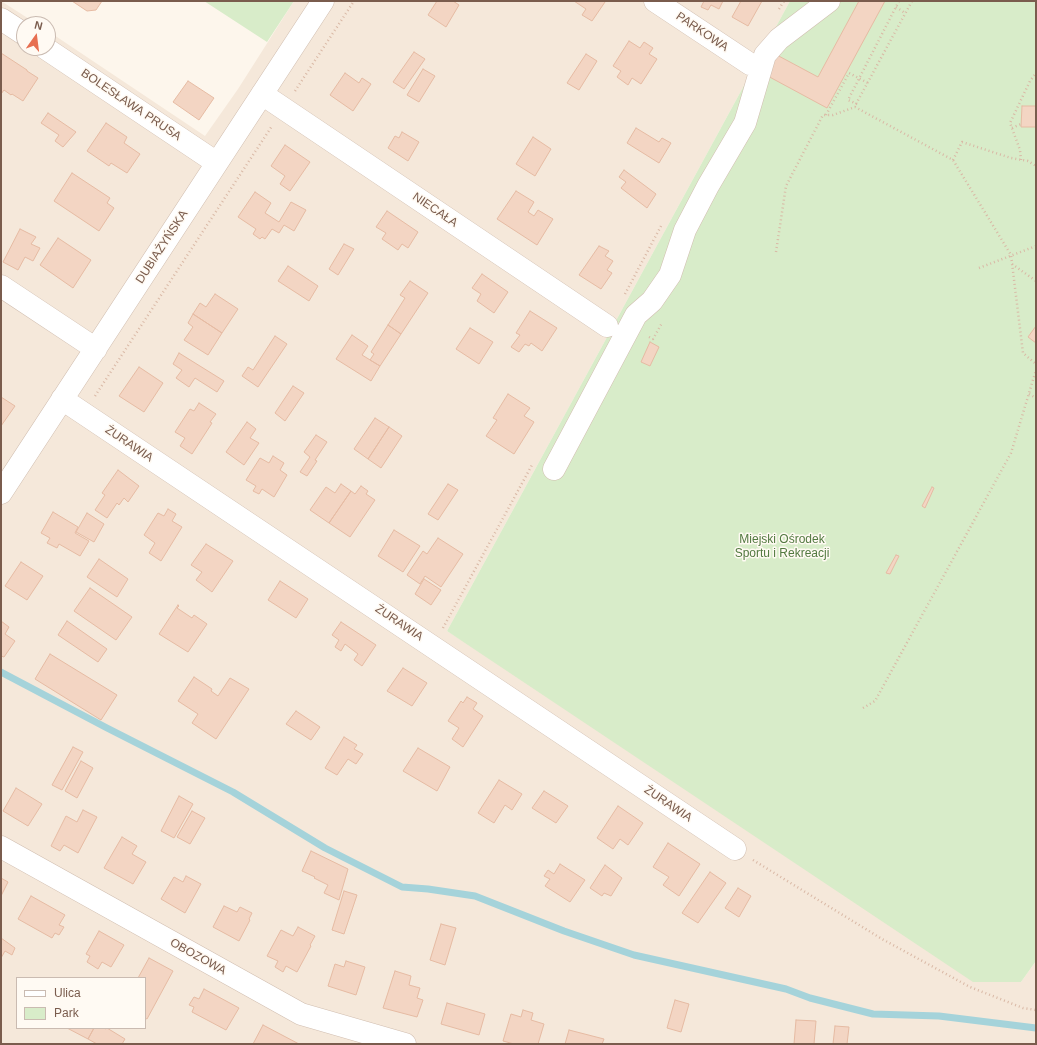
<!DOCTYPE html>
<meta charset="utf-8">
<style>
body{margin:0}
#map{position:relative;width:1037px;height:1045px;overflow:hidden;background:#fdf6ec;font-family:Arial,sans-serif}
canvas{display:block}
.frame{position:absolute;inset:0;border:2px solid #7a5c4d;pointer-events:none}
.legend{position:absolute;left:16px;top:977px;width:130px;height:52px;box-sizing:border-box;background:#fffaf3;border:1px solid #cabbb1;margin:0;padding:5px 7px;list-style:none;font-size:12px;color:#7a5c4d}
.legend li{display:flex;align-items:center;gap:8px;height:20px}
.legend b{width:20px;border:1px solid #cabbb1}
.north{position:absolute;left:16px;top:16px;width:40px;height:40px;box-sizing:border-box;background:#fffaf3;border:1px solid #cabbb1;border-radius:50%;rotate:14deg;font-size:11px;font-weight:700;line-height:16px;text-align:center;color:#7a5c4d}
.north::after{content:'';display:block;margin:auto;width:14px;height:18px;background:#e76f51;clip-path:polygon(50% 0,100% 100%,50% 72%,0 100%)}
</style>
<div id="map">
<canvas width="1037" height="1045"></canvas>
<div class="frame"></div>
<ul class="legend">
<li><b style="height:5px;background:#fff"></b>Ulica</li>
<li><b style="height:11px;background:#d8ecc9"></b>Park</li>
</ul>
<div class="north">N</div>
</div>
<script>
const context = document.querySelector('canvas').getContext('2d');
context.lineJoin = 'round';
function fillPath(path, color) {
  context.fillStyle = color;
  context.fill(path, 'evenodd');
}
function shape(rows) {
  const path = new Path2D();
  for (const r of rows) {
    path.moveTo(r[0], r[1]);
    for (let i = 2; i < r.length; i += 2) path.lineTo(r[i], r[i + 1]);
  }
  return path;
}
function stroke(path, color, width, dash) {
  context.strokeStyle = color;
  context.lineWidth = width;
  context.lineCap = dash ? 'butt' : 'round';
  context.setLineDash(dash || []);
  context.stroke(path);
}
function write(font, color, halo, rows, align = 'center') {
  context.font = font + ' Arial,sans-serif';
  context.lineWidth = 3;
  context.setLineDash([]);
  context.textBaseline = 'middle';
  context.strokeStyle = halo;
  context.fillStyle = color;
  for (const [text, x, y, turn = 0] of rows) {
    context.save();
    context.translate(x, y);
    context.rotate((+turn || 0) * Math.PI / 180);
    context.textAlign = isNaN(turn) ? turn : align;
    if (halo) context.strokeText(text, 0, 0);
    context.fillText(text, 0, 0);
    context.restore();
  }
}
const residential = shape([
 [1,1,37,24,24,24,24,48,48,48,48,31,205,136,238,89,294,1,790,1,447,631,1021,982,1036,961,1036,1044,1,1044],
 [17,978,145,978,145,1028,17,1028]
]);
const green = shape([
 [204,1,294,1,267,42],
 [790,1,1036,1,1036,961,1021,982,973,982,447,631]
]);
const stream = shape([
 [1,672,107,728,233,792,325,848,402,887,428,889,475,896,564,931,634,955,786,989,810,998,873,1014,939,1016,1036,1028]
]);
const building = shape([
 [72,1,102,1,96,10,87,11,72,1],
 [437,1,453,1,459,5,446,27,428,15,437,1],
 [574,1,604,1,605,2,592,21,582,15,586,9,574,1],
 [704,1,703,1,723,1,719,9,711,5,708,10,701,7,704,1],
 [741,1,762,1,748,26,732,17,741,1],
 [859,1,885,1,827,108,764,74,775,54,818,77,859,1],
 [629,41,640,48,644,42,653,48,649,54,657,59,641,84,632,78,628,85,617,77,621,71,613,66,629,41],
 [414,52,425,59,404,89,393,82,414,52],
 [1,53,27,70,27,71,38,78,23,101,12,94,11,95,4,90,1,94,1,53],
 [586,54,597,61,579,90,567,83,586,54],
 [423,69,435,76,419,102,407,95,423,69],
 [345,73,359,83,362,78,371,84,353,111,330,95,345,73],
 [188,81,214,98,199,120,173,102,188,81],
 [1022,106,1036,106,1036,127,1021,127,1022,106],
 [48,113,76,132,63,147,55,141,59,135,41,123,48,113],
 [106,123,127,137,124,143,140,154,127,173,111,163,109,166,87,151,106,123],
 [636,128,659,142,662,138,671,143,659,163,627,143,636,128],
 [402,132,419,142,408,161,388,148,395,136,399,138,402,132],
 [533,137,551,149,535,176,516,164,533,137],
 [285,145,310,162,290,191,280,184,285,176,271,166,285,145],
 [624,170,656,194,647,208,621,188,626,182,619,177,624,170],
 [72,173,110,198,107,203,114,208,99,231,54,201,72,173],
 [516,191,534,202,528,212,534,216,538,210,553,219,537,245,497,219,516,191],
 [255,192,271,203,265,213,279,222,291,202,306,210,294,231,284,225,279,233,272,229,265,239,262,237,260,239,253,234,256,229,238,217,255,192],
 [387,211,418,232,408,248,402,244,398,250,382,239,386,233,376,227,387,211],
 [20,229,36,237,31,244,40,248,33,261,25,257,18,270,3,262,20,229],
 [58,238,91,260,73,288,40,265,58,238],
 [344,244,354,249,338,275,329,269,344,244],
 [599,246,609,251,605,256,613,261,607,270,612,273,601,289,579,275,599,246],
 [288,266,318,286,309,301,278,281,288,266],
 [482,274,508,292,494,313,477,301,481,294,472,288,482,274],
 [410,281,428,293,401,334,388,325,405,298,400,295,410,281],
 [215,294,238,309,222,333,193,314,200,303,206,307,215,294],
 [530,311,557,328,542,351,531,343,529,346,525,344,519,352,511,347,520,335,516,333,530,311],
 [193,314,222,333,208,355,184,340,193,327,188,323,193,314],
 [388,325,401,334,380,366,370,360,374,354,371,352,388,325],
 [1036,326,1036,343,1028,337,1036,326],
 [470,328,493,342,479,364,456,349,470,328],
 [352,335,368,346,362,355,380,366,371,381,336,359,352,335],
 [275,336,287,344,258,387,242,376,248,367,253,370,275,336],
 [650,342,659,347,650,366,641,362,650,342],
 [179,353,224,381,217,392,195,378,189,387,176,378,182,370,173,364,179,353],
 [139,367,163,383,144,412,119,396,139,367],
 [293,386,304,393,285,421,275,413,293,386],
 [508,394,530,408,524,416,534,422,514,454,486,436,497,420,493,418,508,394],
 [1,397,15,406,1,426,1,397],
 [199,403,216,414,210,422,212,423,192,454,180,446,185,438,175,432,190,409,194,411,199,403],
 [375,418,389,427,368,459,354,449,375,418],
 [247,422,256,429,250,438,259,443,244,465,226,452,247,422],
 [389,427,402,436,381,468,368,459,389,427],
 [316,435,327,442,315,460,317,461,307,476,300,472,310,457,304,452,316,435],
 [273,456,284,463,280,470,287,475,274,497,262,489,259,494,253,491,256,486,246,480,260,458,269,463,273,456],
 [118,470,139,486,128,502,124,498,119,505,117,503,107,518,95,510,105,495,102,493,118,470],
 [341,484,351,491,329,523,310,510,326,487,335,493,341,484],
 [448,484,458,490,438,520,428,514,448,484],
 [361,486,368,491,366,494,375,500,350,537,329,523,351,491,355,494,361,486],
 [932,487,934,488,925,508,922,506,932,487],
 [168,509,176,514,172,521,182,527,161,561,149,553,155,543,144,535,158,513,164,516,168,509],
 [53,512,78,527,75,533,89,541,80,556,59,544,57,548,47,543,50,538,41,533,53,512],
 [87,513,104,524,94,542,76,532,87,513],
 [394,530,420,546,403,572,378,556,394,530],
 [438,538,463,554,441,587,425,576,420,584,407,575,423,551,427,554,438,538],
 [206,544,233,561,212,592,196,580,202,572,191,565,206,544],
 [896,555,899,556,890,574,886,573,896,555],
 [99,559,128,579,117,597,87,577,99,559],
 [21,562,43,576,27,600,5,586,21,562],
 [424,579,441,590,431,605,415,594,424,579],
 [280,581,308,599,296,618,268,600,280,581],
 [90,588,132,617,116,640,74,611,90,588],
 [178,605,179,606,177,608,192,618,194,615,207,624,188,652,159,634,178,605],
 [1,621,9,627,5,634,15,641,4,657,1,656,1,621],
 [67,621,107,649,98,662,58,635,67,621],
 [341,622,376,645,362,666,354,660,358,654,345,644,341,651,335,647,339,640,332,635,341,622],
 [50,654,117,695,101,720,35,679,50,654],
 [403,668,427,683,412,706,387,691,403,668],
 [194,677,212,689,211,691,218,696,230,678,249,689,216,739,192,723,198,714,178,701,194,677],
 [467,697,477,703,473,709,483,716,463,747,452,739,459,728,448,721,461,701,463,703,467,697],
 [296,711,320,727,311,740,286,724,296,711],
 [344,737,357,745,354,749,363,754,356,764,348,759,337,775,325,768,344,737],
 [73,747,83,752,62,790,52,785,73,747],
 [418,748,450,767,437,791,403,771,418,748],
 [81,761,93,768,77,798,65,791,81,761],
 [499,780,522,794,512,810,505,805,494,823,478,813,499,780],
 [16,788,42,804,28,826,3,811,16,788],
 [544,791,568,806,556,823,532,808,544,791],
 [179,796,193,804,174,838,161,831,179,796],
 [618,806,643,823,628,845,620,839,613,849,597,838,618,806],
 [83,810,97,817,78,853,64,845,60,851,51,846,66,816,77,822,83,810],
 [192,811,205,818,190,844,177,837,192,811],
 [122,837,137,846,132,854,146,862,133,884,104,868,122,837],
 [668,843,700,864,679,896,663,885,669,877,653,867,668,843],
 [311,851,348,869,339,900,324,893,328,885,314,878,315,877,302,871,311,851],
 [560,864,585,880,570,902,545,886,550,879,544,876,548,870,554,874,560,864],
 [605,865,622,878,611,896,604,893,602,896,590,888,605,865],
 [710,872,726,883,698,923,682,913,710,872],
 [186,876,201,884,185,913,161,899,174,877,183,882,186,876],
 [1,878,8,882,1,896,1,878],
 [738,888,751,896,739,917,725,908,738,888],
 [344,891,357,895,344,934,332,930,344,891],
 [31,896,65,915,59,925,64,927,59,935,55,933,52,938,18,919,31,896],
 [224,906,237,912,240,907,252,913,249,919,250,920,239,941,213,927,224,906],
 [441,924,456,928,445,965,430,960,441,924],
 [298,927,315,936,310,945,311,946,297,972,286,966,283,972,275,967,278,961,267,956,281,930,293,936,298,927],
 [99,931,124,945,111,967,102,962,98,969,87,962,90,956,86,954,99,931],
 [1,938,15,948,12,955,5,951,1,958,1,938],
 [149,958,173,971,147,1019,145,1018,145,978,138,978,149,958],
 [346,961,365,967,356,995,328,986,335,964,344,967,346,961],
 [395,971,411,976,409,985,420,988,417,998,423,1000,417,1017,383,1008,395,971],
 [204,989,239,1008,226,1030,192,1012,194,1007,189,1005,194,997,199,999,204,989],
 [675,1000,689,1004,681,1032,667,1028,675,1000],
 [447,1003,485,1014,479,1035,441,1024,447,1003],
 [523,1010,533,1013,531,1020,544,1024,538,1044,514,1044,503,1041,511,1014,521,1017,523,1010],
 [796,1020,816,1021,814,1044,794,1044,796,1020],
 [263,1025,299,1044,253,1044,263,1025],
 [835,1026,849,1027,847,1044,833,1044,835,1026],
 [67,1028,94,1028,88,1039,67,1028],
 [94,1028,104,1028,106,1029,107,1028,125,1039,122,1044,97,1044,88,1039,94,1028],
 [569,1030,604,1039,602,1044,565,1044,569,1030]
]);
const path = shape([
 [896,7,905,13],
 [779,9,784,1],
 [295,91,354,1],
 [856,104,912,1],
 [857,104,848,100,899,1],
 [826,115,849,73,868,83],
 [1012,128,1021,124],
 [953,160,962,142,1011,158,1028,161,1036,166],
 [1021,160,1020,150,1010,123,1030,81,1036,73],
 [776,252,786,186,823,115,833,115,855,107,953,160,1011,255,1023,353,1036,364],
 [1012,264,1036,281],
 [979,268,1036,246],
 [625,294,661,226],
 [649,337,653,339,662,323],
 [1029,394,1036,398],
 [95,396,272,126],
 [443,628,532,465],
 [863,708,875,701,1011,453,1036,370],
 [753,860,882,939,970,987,1023,1008,1036,1010]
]);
const minor = shape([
 [655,1,750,64],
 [1,19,24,34],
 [45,48,217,163],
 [262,94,607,326],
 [1,286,96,349],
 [62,399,735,849],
 [554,469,636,315,652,301,670,275,685,230,708,186,745,123,765,55,779,39,829,1],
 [1,493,323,1],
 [1,847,301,1014,405,1044]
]);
const streetNames = [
 ["PARKOWA",702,32,34],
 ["BOLESŁAWA PRUSA",131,105,34],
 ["NIECAŁA",435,210,34],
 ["DUBIAŻYŃSKA",162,247,-57],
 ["ŻURAWIA",129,444,34],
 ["ŻURAWIA",399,623,34],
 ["ŻURAWIA",668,804,34],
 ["OBOZOWA",198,957,29]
];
const parkNames = [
 ["Miejski Ośrodek",782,540],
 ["Sportu i Rekreacji",782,554]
];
fillPath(residential, '#f5e8da');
fillPath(green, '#d8ecc9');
stroke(stream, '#a5d3da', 7);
fillPath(building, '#f3d5c3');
stroke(building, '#e6bba3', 1);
stroke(minor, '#d1beb0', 23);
stroke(path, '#d9b8a5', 2.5, [1, 3]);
stroke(minor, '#fff', 22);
write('12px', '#7a5c4d', '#fffaf3', streetNames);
write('12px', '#537a41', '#fffaf3', parkNames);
</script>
